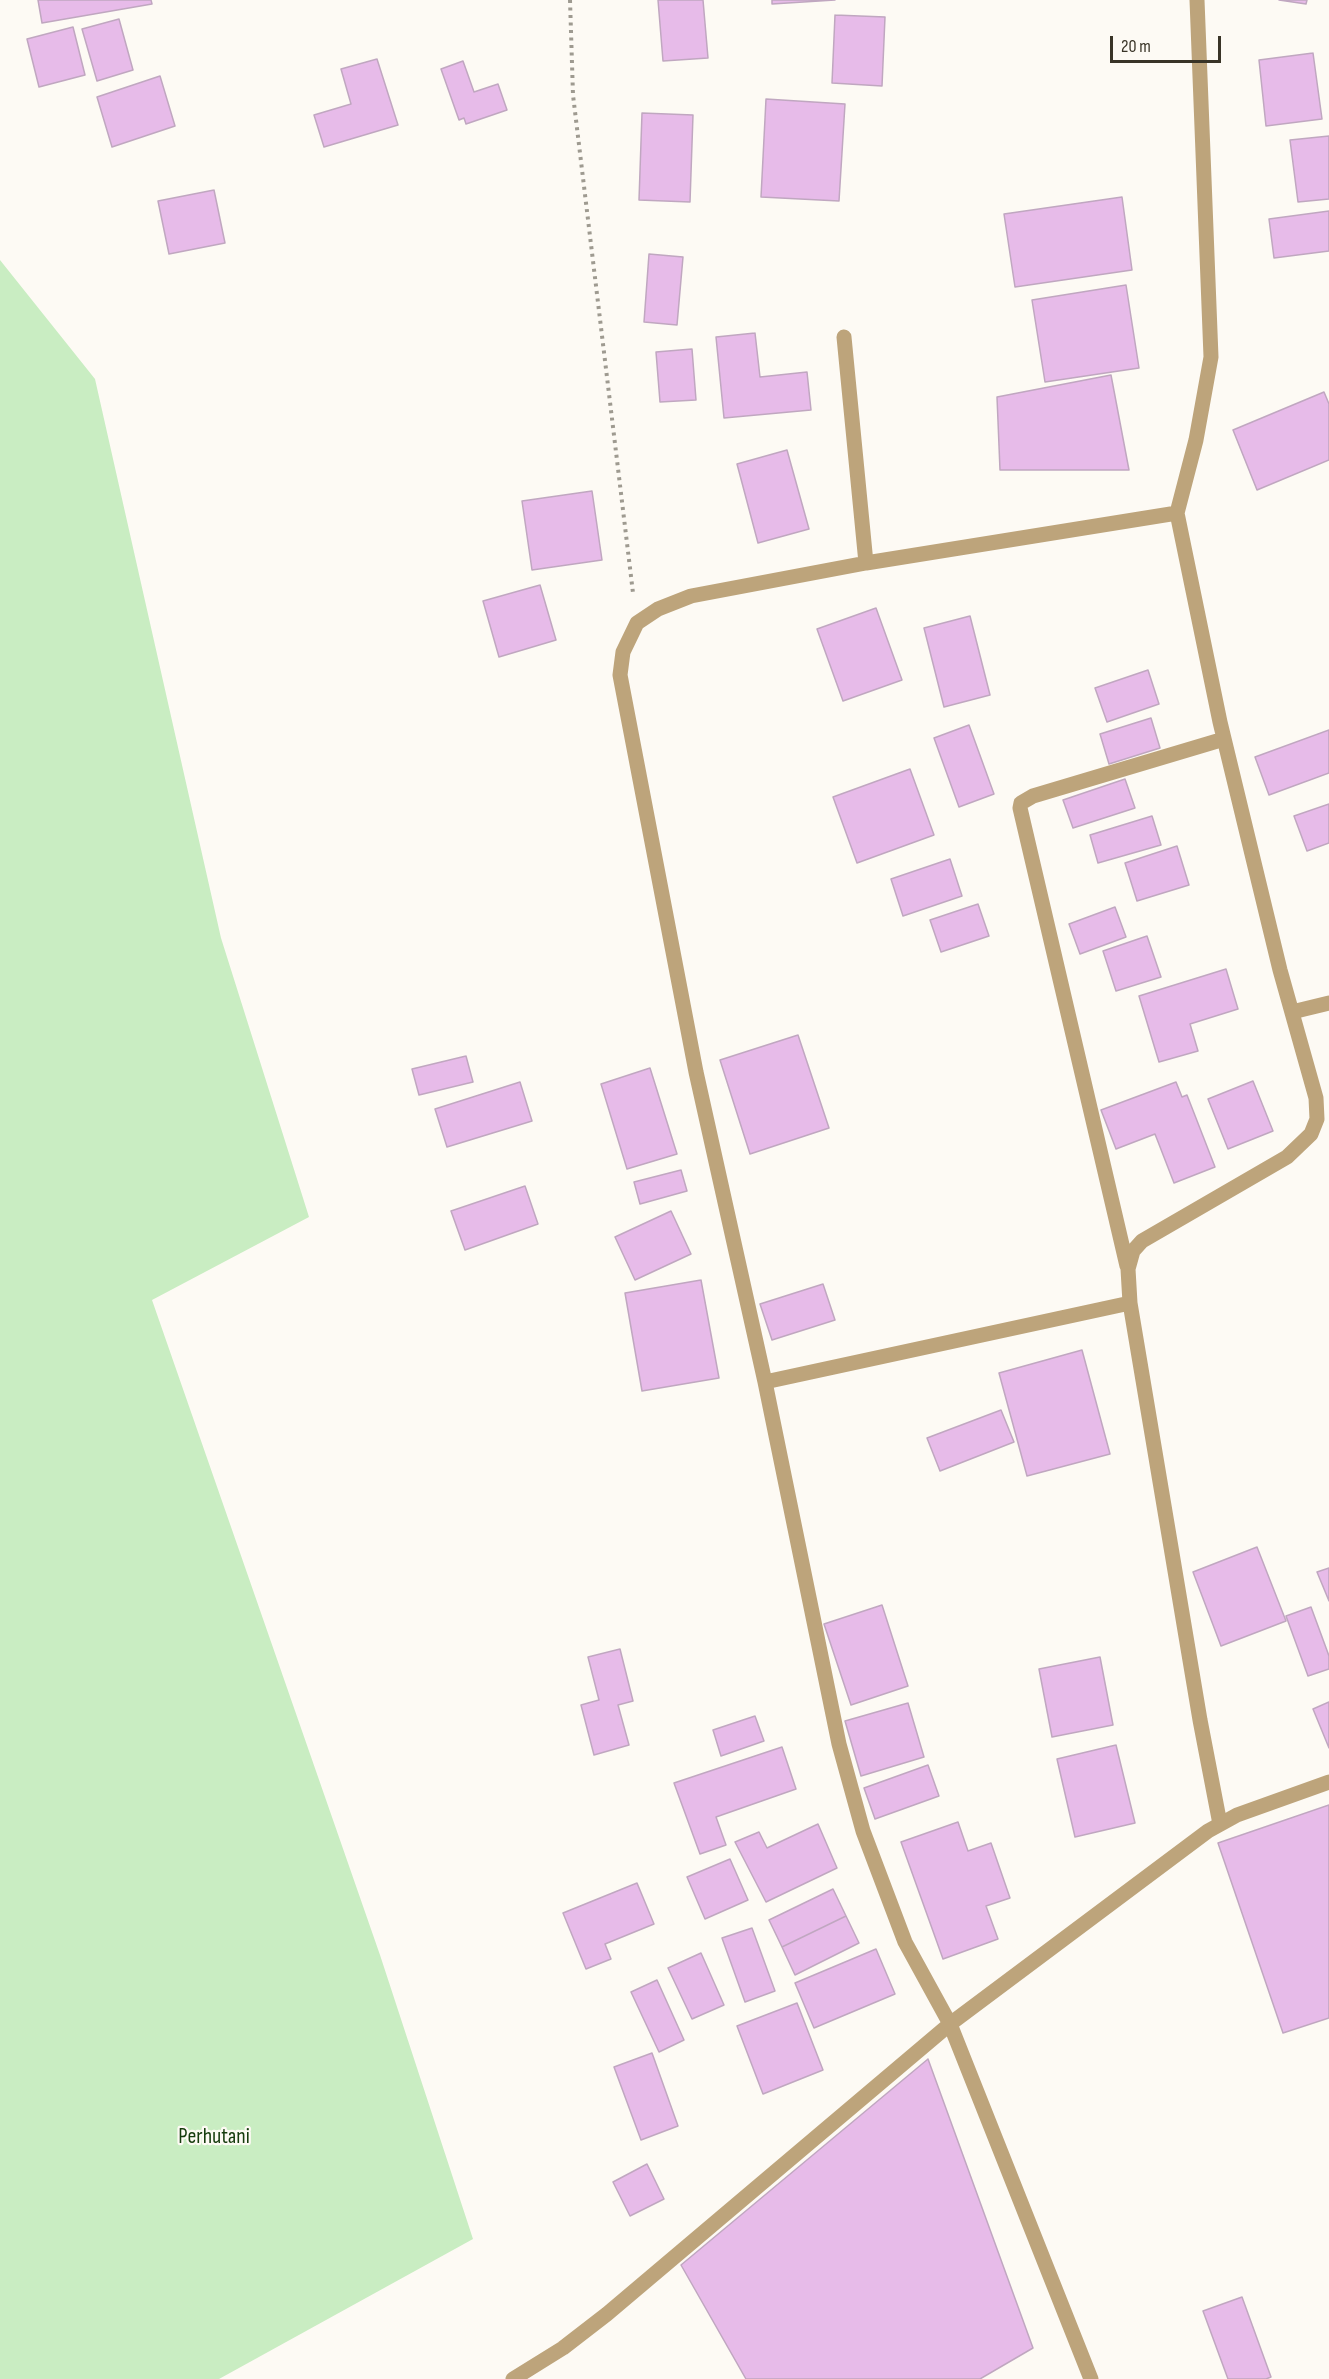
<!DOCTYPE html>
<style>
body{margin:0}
#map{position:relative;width:1329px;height:2379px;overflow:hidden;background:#fdfaf4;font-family:"Sofia Sans Condensed",sans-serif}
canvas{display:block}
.scale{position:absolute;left:1110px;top:36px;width:111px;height:27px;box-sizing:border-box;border:3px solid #393427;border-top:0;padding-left:8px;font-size:18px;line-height:21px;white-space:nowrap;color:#393427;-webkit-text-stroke:4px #fdfaf4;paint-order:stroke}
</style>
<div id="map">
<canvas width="1329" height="2379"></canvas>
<div class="scale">20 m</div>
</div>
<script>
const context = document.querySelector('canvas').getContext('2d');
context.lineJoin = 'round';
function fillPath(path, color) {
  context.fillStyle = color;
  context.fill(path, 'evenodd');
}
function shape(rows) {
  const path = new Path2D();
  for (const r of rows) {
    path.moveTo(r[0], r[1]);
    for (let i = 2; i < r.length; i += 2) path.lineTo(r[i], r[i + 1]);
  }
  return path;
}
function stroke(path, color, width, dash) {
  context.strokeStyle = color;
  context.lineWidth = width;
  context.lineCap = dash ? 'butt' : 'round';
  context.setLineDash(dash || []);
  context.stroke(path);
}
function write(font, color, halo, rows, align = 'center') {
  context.font = font + ' "Sofia Sans Condensed",sans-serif';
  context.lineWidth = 4.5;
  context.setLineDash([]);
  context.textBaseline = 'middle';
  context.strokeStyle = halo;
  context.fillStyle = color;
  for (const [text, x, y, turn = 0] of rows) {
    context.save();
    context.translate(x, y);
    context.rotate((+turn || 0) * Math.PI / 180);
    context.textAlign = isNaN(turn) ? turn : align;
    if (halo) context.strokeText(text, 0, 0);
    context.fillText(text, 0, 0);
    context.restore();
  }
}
const green = shape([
 [0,260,95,379,221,938,309,1217,152,1300,380,1955,473,2239,219,2379,0,2379]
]);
const building = shape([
 [38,0,151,0,152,4,42,23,38,0],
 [658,0,703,0,708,58,663,61,658,0],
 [772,0,835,0,772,4,772,0],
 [1279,0,1307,0,1306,4,1279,0],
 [835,15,885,17,882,86,832,83,835,15],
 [119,19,133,70,97,81,82,29,119,19],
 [73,27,85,75,39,87,27,39,73,27],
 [1313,53,1322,119,1266,126,1259,60,1313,53],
 [377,59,398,125,324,147,314,115,351,104,341,69,377,59],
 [463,61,474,92,498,84,507,110,466,124,464,118,459,120,441,69,463,61],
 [160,76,175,126,112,147,97,97,160,76],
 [766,99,845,104,839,201,761,197,766,99],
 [642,113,693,115,690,202,639,200,642,113],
 [1329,136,1329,199,1298,202,1290,140,1329,136],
 [214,190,225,243,169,254,158,201,214,190],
 [1122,197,1132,270,1015,287,1004,214,1122,197],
 [1329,211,1329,251,1274,258,1269,219,1329,211],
 [649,254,683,257,677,325,644,322,649,254],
 [1126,285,1139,368,1045,382,1032,300,1126,285],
 [755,333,760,377,807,372,811,410,724,418,716,337,755,333],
 [692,349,696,400,660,402,656,352,692,349],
 [1111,375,1129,470,1000,470,997,397,1111,375],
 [1324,392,1329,404,1329,460,1257,490,1233,430,1324,392],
 [787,450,809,529,758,543,737,464,787,450],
 [592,491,602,560,532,570,522,501,592,491],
 [540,585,556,640,499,657,483,601,540,585],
 [876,608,902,680,843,701,817,629,876,608],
 [970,616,990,695,944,707,924,628,970,616],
 [1148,670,1159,704,1107,722,1095,688,1148,670],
 [1151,718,1160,748,1109,764,1100,734,1151,718],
 [969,725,994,794,959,807,934,738,969,725],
 [1329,730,1329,773,1269,795,1255,757,1329,730],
 [910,769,934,835,857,863,833,797,910,769],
 [1125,779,1135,808,1073,828,1063,800,1125,779],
 [1329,804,1329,843,1307,851,1294,816,1329,804],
 [1152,816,1161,845,1098,863,1090,835,1152,816],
 [1177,846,1189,885,1137,901,1125,863,1177,846],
 [950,859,962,896,903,916,891,879,950,859],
 [978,904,989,936,941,952,930,920,978,904],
 [1115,907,1126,937,1080,954,1069,924,1115,907],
 [1147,936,1161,977,1116,991,1103,951,1147,936],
 [1226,969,1238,1009,1190,1024,1198,1051,1159,1062,1139,996,1226,969],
 [798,1035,829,1128,750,1154,720,1060,798,1035],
 [466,1056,473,1082,419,1095,412,1069,466,1056],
 [650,1068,677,1154,627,1169,601,1084,650,1068],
 [1253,1081,1273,1131,1228,1149,1208,1099,1253,1081],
 [520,1082,532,1121,447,1147,435,1109,520,1082],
 [1176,1082,1182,1097,1187,1095,1215,1167,1174,1183,1155,1134,1116,1149,1101,1110,1176,1082],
 [681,1170,687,1191,640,1204,634,1182,681,1170],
 [525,1186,538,1224,465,1250,451,1211,525,1186],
 [671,1211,691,1254,635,1280,615,1237,671,1211],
 [701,1280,719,1378,642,1391,625,1293,701,1280],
 [823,1284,835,1320,772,1340,760,1304,823,1284],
 [1082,1350,1110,1454,1027,1476,999,1373,1082,1350],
 [1001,1410,1014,1442,940,1471,927,1438,1001,1410],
 [1257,1547,1286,1621,1221,1646,1193,1572,1257,1547],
 [1329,1568,1329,1601,1317,1572,1329,1568],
 [882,1605,908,1686,851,1705,824,1624,882,1605],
 [1311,1607,1329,1656,1329,1669,1308,1676,1286,1616,1311,1607],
 [620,1649,633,1701,618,1705,629,1745,594,1755,581,1705,599,1700,588,1657,620,1649],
 [1100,1657,1113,1725,1052,1737,1039,1669,1100,1657],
 [1329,1702,1329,1748,1313,1709,1329,1702],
 [908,1703,924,1757,861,1776,845,1721,908,1703],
 [755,1716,764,1741,721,1756,713,1730,755,1716],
 [1116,1745,1135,1823,1075,1837,1057,1759,1116,1745],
 [782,1747,796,1789,716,1817,726,1845,700,1854,674,1783,782,1747],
 [928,1765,939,1796,875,1819,864,1788,928,1765],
 [1329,1805,1329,2018,1283,2033,1218,1843,1329,1805],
 [958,1822,968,1851,991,1843,1010,1898,986,1906,998,1939,943,1959,901,1842,958,1822],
 [818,1824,837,1868,766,1902,735,1842,759,1832,767,1848,818,1824],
 [730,1859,748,1900,705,1919,687,1877,730,1859],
 [637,1883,654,1924,605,1944,611,1959,586,1969,563,1913,637,1883],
 [833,1889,846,1916,782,1947,769,1920,833,1889],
 [846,1916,859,1943,795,1975,782,1947,846,1916],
 [752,1928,775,1991,745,2002,722,1938,752,1928],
 [876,1949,895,1994,814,2028,795,1983,876,1949],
 [701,1953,724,2005,692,2019,668,1968,701,1953],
 [657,1980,684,2040,659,2052,631,1992,657,1980],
 [797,2003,823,2070,763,2094,737,2026,797,2003],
 [652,2053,678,2126,641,2140,614,2067,652,2053],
 [928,2059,1033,2348,980,2379,746,2379,681,2265,928,2059],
 [647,2164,664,2199,630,2216,613,2182,647,2164],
 [1242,2297,1271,2377,1266,2379,1228,2379,1203,2311,1242,2297]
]);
const path = shape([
 [570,0,573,95,633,593]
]);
const street = shape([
 [1197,0,1211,357,1196,440,1177,513,1220,722,1280,970,1316,1098,1317,1119,1311,1134,1287,1157,1142,1241,1133,1251,1128,1269,1130,1303,1200,1720,1220,1824],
 [844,337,866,563],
 [1292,1012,1329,1003],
 [1127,1266,1020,808,1021,803,1033,796,1224,739],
 [765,1382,1130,1303],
 [513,2379,563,2348,607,2314,950,2024,1208,1831,1237,1815,1329,1782],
 [1091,2379,950,2024,905,1942,863,1831,839,1744,765,1382,696,1072,620,675,623,652,637,623,658,609,691,596,866,563,1177,513]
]);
const parkNames = [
 ["Perhutani",214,2137]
];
fillPath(green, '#c9edc2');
fillPath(building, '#e7bbe9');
stroke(building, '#c0a7c0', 1.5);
stroke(path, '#9e9a90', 4, [3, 4.5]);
stroke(street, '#bda47b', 15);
write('22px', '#163c0d', '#fdfaf4', parkNames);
</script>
